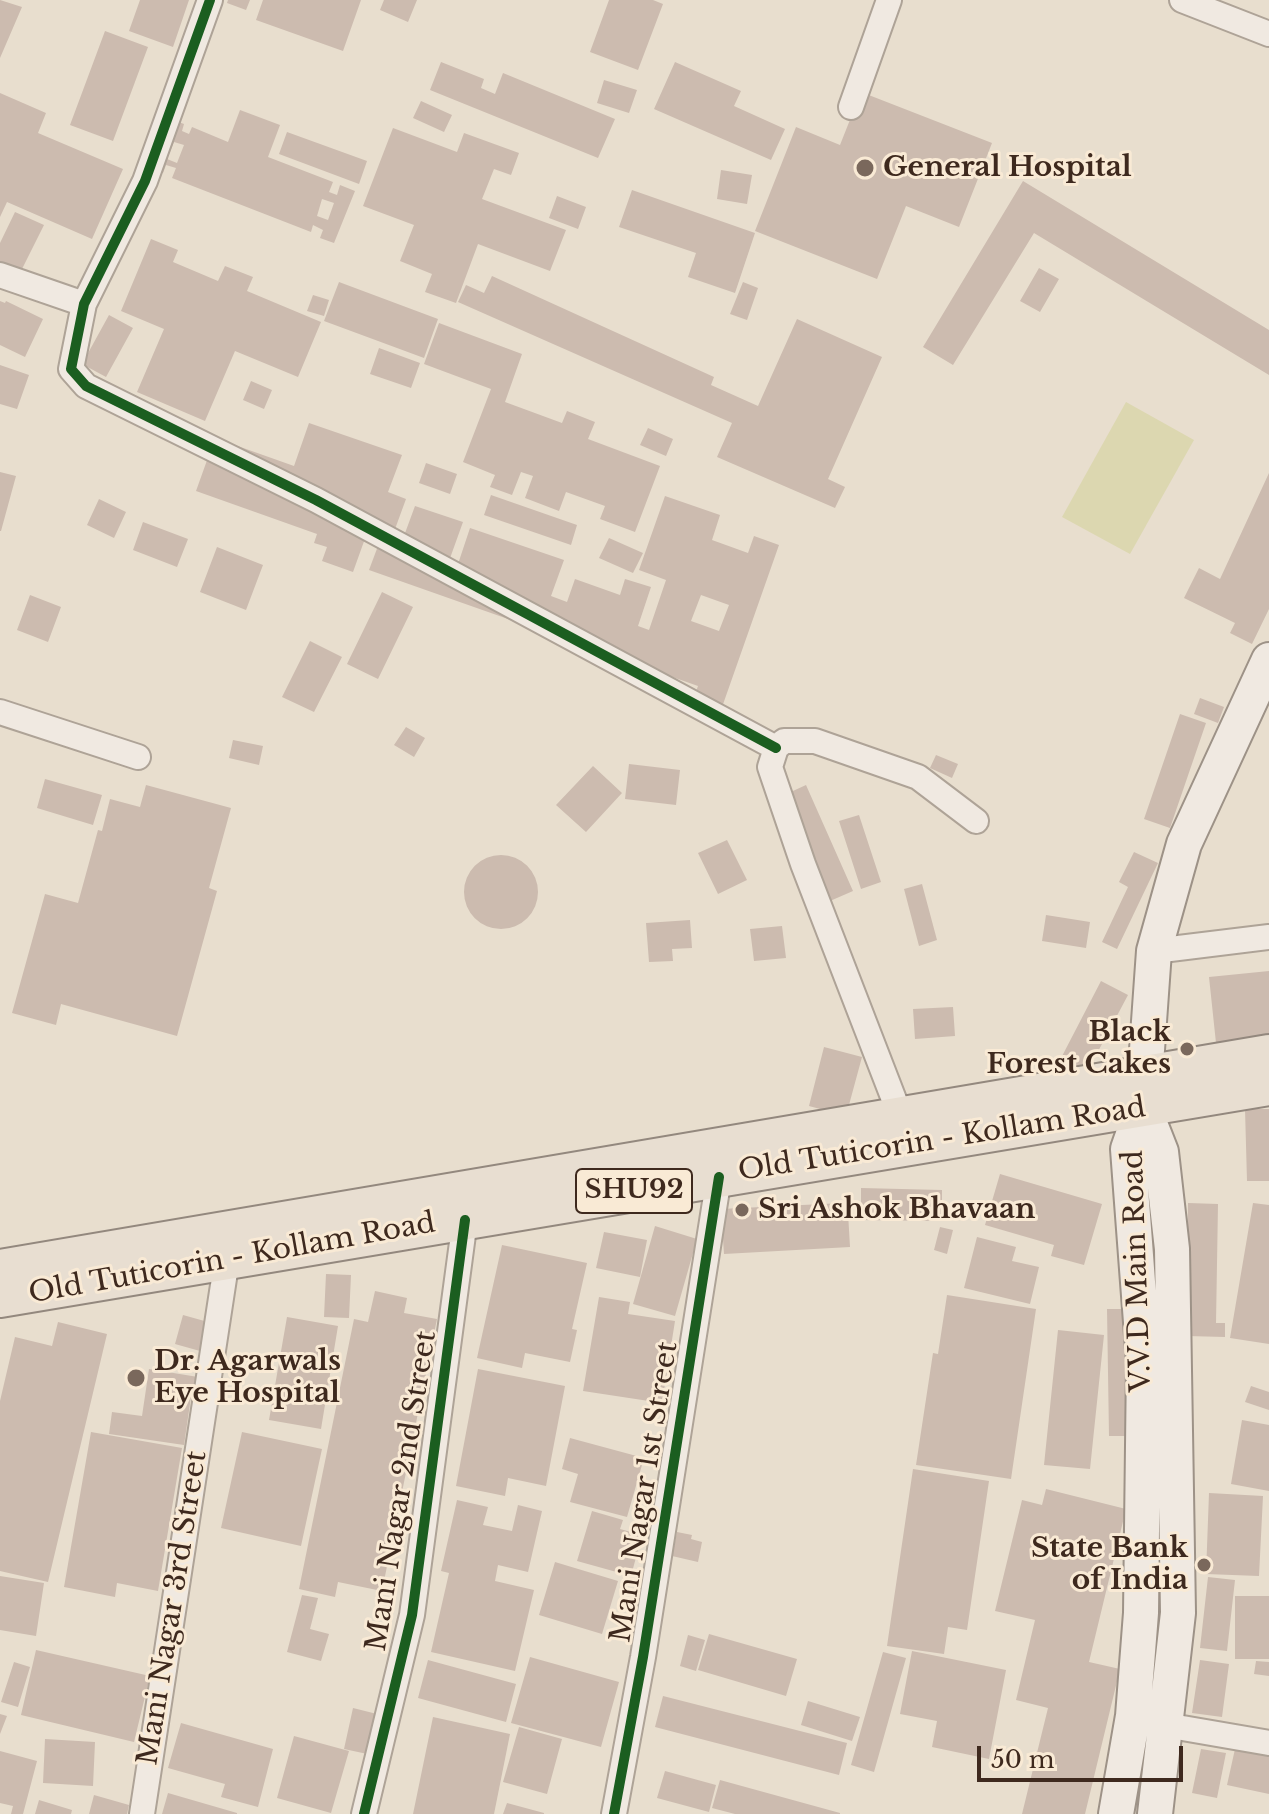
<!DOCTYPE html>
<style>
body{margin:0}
#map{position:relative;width:1269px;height:1814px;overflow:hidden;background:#e8dece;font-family:"Libre Baskerville",serif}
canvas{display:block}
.scale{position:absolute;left:977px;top:1746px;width:206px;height:36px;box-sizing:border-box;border:4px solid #3e291e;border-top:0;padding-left:10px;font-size:24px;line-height:28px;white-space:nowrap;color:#3e291e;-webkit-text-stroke:6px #f9ead5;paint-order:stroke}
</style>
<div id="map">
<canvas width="1269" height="1814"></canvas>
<div class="scale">50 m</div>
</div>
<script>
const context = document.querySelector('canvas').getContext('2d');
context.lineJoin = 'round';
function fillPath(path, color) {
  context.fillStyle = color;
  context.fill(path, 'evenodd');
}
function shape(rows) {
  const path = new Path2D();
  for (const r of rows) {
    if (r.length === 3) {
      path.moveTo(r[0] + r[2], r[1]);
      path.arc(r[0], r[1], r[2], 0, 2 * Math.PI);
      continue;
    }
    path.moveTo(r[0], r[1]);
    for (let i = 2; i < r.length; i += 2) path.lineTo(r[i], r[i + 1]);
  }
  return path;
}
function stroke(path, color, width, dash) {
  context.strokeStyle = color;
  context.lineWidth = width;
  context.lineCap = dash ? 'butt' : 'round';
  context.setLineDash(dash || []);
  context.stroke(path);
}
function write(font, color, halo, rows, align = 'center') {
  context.font = font + ' "Libre Baskerville",serif';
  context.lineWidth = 6;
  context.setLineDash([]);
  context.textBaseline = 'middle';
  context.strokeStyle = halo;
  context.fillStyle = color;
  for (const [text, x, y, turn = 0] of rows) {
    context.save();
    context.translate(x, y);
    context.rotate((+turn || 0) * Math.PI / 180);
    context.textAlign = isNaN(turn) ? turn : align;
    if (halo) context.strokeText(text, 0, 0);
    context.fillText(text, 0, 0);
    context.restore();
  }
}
const green = shape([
 [1126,402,1194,440,1130,554,1062,517]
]);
const building = shape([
 [0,0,22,7,0,58],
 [140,0,189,0,173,47,129,31],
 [228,0,250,0,246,10,227,3],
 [263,0,361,0,343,51,256,20],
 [384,0,417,0,408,22,380,10],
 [609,0,653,0,663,4,638,70,590,52],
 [105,31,148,47,113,141,70,125],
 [441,62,484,79,481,88,495,94,503,73,615,119,598,158,430,90],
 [675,62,741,91,734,106,785,129,771,160,654,109],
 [604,80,637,90,629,113,597,103],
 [861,92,992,143,959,227,906,206,877,279,755,231,796,127,840,145],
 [0,93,46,113,38,133,123,169,92,239,7,202,0,217],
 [421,101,452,115,444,132,413,118],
 [240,110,280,125,268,157,333,182,329,192,337,195,340,185,355,191,334,243,320,238,323,230,313,225,311,232,172,178,176,168,166,165,163,173,149,167,168,118,184,124,182,131,189,134,192,127,228,142],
 [174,142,184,145,177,163,167,159],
 [322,199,334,203,328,220,317,216],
 [393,128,457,152,464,133,519,153,511,175,494,169,482,199,566,230,550,271,478,244,456,303,425,292,432,274,400,261,414,225,363,206],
 [287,132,367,161,359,184,279,154],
 [721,170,752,175,747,204,717,199],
 [1023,181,1269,330,1269,375,1034,233,953,365,923,347],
 [632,190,755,233,735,293,688,277,696,253,619,227],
 [557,196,586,207,578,229,549,218],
 [15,212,44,225,18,277,0,269,0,243],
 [151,239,178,250,173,262,218,281,225,266,253,277,247,291,321,322,298,377,235,351,205,421,137,392,164,329,121,311],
 [1039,268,1059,279,1040,312,1020,301],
 [492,276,714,377,711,385,758,406,797,319,882,357,828,479,845,487,835,508,717,457,732,423,458,302,466,285,484,293],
 [339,282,438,319,424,358,324,321],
 [743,282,758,288,747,320,730,314],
 [313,295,329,300,324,316,307,311],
 [0,301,5,303,6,301,43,319,25,357,0,345],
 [109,315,133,328,106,377,82,364],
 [439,323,522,354,505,402,562,423,567,411,595,422,588,439,660,466,635,532,600,519,605,506,566,492,559,511,525,498,533,476,521,472,512,495,490,487,495,475,463,462,491,389,424,364],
 [379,348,420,363,411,388,370,374],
 [0,365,29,375,17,409,0,404],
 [251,381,272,390,264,409,243,400],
 [309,423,402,455,388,492,406,499,391,540,401,544,415,506,463,522,449,561,458,564,470,528,564,560,551,596,567,602,575,579,620,595,625,579,651,587,638,626,649,630,666,580,639,570,665,496,720,515,712,540,748,553,754,536,779,545,721,710,693,700,698,686,369,570,381,538,367,533,353,572,322,561,327,547,314,543,317,534,196,491,215,438,294,466],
 [701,595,729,605,719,631,691,621],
 [648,428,673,439,666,456,640,445],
 [426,463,457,474,450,494,419,483],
 [0,472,16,476,1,531,0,531],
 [1269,473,1269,609,1252,644,1230,633,1235,623,1184,598,1199,568,1220,579],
 [491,495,577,525,571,545,484,515],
 [99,499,126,512,114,538,87,525],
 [143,522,188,539,177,567,133,550],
 [609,538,643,553,633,573,599,558],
 [217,547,263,565,246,610,200,592],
 [382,592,413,607,378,679,347,664],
 [30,595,61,607,48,642,17,630],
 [310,641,342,657,314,712,282,697],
 [1200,698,1224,707,1218,723,1194,714],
 [1180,714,1206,723,1170,828,1144,819],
 [406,727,425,738,414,757,394,745],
 [233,740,263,746,259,765,229,758],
 [936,755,958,764,952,778,930,768],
 [629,764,680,770,676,805,625,799],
 [593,766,622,793,586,832,556,805],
 [45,779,102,795,93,825,37,808],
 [146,785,231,808,209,888,217,891,177,1036,61,1004,56,1025,12,1013,45,894,78,903,98,830,102,831,110,799,140,807],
 [806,785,853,891,830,901,782,796],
 [859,815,881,882,861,889,839,821],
 [727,840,747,880,718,894,698,853],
 [1134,852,1158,863,1117,949,1102,942,1128,887,1119,882],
 [501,892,37],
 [922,884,937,940,919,946,904,889],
 [1046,915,1090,922,1086,948,1042,941],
 [690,920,692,948,672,949,673,961,649,962,646,923],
 [782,926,786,958,754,961,750,929],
 [1269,971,1269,1038,1216,1043,1209,977],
 [1101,981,1128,995,1085,1076,1059,1062],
 [953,1007,955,1036,915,1039,913,1009],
 [824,1047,862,1057,846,1116,809,1106],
 [1245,1109,1269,1109,1269,1181,1247,1181],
 [1000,1174,1102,1204,1084,1265,1051,1256,1054,1245,985,1225],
 [861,1188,942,1190,942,1221,861,1220],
 [843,1203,844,1214,848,1213,850,1247,724,1254,721,1209],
 [1188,1203,1218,1204,1216,1323,1225,1323,1225,1337,1187,1336],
 [1253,1203,1269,1205,1269,1344,1230,1338],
 [655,1226,697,1239,675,1316,633,1304],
 [940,1227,953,1230,947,1254,934,1250],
 [604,1232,647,1240,640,1277,596,1268],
 [977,1237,1016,1247,1012,1261,1039,1267,1030,1304,964,1288],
 [502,1245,587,1263,572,1329,577,1330,570,1362,525,1353,522,1368,477,1358],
 [326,1274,351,1275,349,1318,324,1317],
 [375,1291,407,1298,404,1313,437,1319,382,1591,338,1582,335,1597,299,1589,354,1319,368,1322],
 [947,1295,1036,1309,1011,1479,916,1465,933,1353,938,1354],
 [599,1297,630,1302,628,1314,675,1321,662,1403,583,1391],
 [1107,1309,1136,1309,1138,1436,1109,1436],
 [183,1315,208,1322,200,1351,175,1344],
 [287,1317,338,1326,321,1429,269,1420],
 [58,1322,107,1334,48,1582,0,1571,0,1401,15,1337,52,1346],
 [1058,1330,1104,1335,1090,1469,1044,1465],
 [149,1369,198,1377,195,1397,191,1397,184,1445,109,1434,112,1412,142,1416],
 [478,1369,565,1386,546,1486,508,1478,505,1496,456,1486],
 [1251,1386,1269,1392,1269,1410,1245,1402],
 [1242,1420,1269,1425,1269,1491,1231,1484],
 [91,1432,182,1448,158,1591,117,1583,115,1597,64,1587],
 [242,1432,322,1449,301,1546,221,1528],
 [570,1438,644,1458,627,1517,570,1502,578,1474,562,1469],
 [913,1469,989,1481,967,1630,948,1627,944,1654,887,1646],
 [1046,1489,1126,1509,1089,1662,1120,1669,1085,1814,1022,1814,1048,1708,1016,1700,1035,1620,995,1611,1022,1500,1042,1505],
 [1209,1493,1263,1496,1259,1576,1206,1574],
 [457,1500,488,1507,483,1525,512,1531,518,1505,542,1511,528,1572,498,1565,495,1581,534,1590,515,1671,431,1652,449,1573,441,1571],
 [592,1511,623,1520,620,1529,642,1535,631,1576,577,1561],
 [677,1532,692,1535,691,1539,702,1542,698,1562,672,1556],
 [555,1562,618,1581,602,1634,539,1615],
 [0,1576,44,1583,36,1636,0,1630],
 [1208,1577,1235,1580,1227,1651,1200,1648],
 [302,1595,318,1598,310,1629,329,1634,321,1661,287,1652],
 [1235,1596,1269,1596,1269,1659,1235,1659],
 [709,1634,797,1659,786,1696,698,1670],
 [688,1635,705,1640,696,1671,680,1666],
 [36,1650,150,1676,134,1742,21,1715],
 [912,1651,1006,1670,989,1759,932,1747,937,1721,900,1714],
 [883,1652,906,1658,874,1772,851,1765],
 [530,1657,619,1682,601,1747,511,1723],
 [428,1660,516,1684,506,1722,418,1698],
 [1200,1660,1229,1664,1222,1717,1192,1713],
 [1256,1661,1269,1662,1269,1676,1254,1674],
 [14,1662,30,1667,18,1707,1,1702],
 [663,1696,847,1743,839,1775,655,1727],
 [808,1701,860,1717,852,1741,801,1725],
 [353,1708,381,1715,372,1755,344,1749],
 [0,1714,7,1716,0,1734],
 [433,1717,510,1734,494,1814,413,1814],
 [181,1723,273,1749,258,1807,221,1797,225,1784,168,1768],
 [519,1727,562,1739,547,1794,503,1782],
 [294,1736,349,1751,331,1813,277,1798],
 [45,1739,95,1742,93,1786,43,1783],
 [1201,1749,1226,1753,1217,1798,1192,1793],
 [1235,1749,1269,1756,1269,1794,1227,1785],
 [0,1751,37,1761,23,1814,11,1814,13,1806,0,1803],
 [665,1771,716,1785,709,1812,657,1798],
 [720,1780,840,1813,840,1814,735,1814,712,1808],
 [168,1793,237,1813,237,1814,162,1814],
 [94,1795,129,1805,127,1814,89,1814],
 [39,1800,72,1810,71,1814,35,1814],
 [507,1803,544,1813,544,1814,503,1814]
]);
const minor = shape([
 [210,0,145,181,84,304,71,369,86,386,316,500,776,748],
 [1182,0,1269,34],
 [851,107,889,0],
 [0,275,84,304],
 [0,712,138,757],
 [1154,951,1269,937],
 [905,1128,803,864,770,767,776,748,784,741,815,741,918,777,976,821],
 [1165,1725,1269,1743],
 [142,1814,227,1259],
 [364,1814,412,1615,465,1220],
 [614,1814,643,1657,719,1177]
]);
const secondary = shape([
 [1143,1106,1161,1152,1172,1249,1178,1613,1155,1814],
 [1116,1814,1133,1716,1141,1613,1144,1362,1128,1149,1143,1106,1154,951,1184,844,1269,660]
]);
const primary = shape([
 [0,1269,1269,1054],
 [0,1298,1269,1086]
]);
const cycleway = shape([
 [210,0,145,181,84,304,71,369,86,386,316,500,776,748],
 [364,1814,412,1615,465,1220],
 [614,1814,643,1657,719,1177]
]);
const markers = [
 [865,168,10,"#7a685c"],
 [1187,1049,8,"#7a685c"],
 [742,1210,8,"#7a685c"],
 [136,1378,10,"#7a685c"],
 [1204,1565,8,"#7a685c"]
];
const shields = [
 [634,1191,116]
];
const shieldNames = [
 ["SHU92",634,1191]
];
const poiNames = [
 ["General Hospital",883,168],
 ["Black",1171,1033,"right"],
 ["Forest Cakes",1171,1065,"right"],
 ["Sri Ashok Bhavaan",758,1210],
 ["Dr. Agarwals",154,1362],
 ["Eye Hospital",154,1394],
 ["State Bank",1188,1549,"right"],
 ["of India",1188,1581,"right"]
];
const streetNames = [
 ["Old Tuticorin - Kollam Road",942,1140,-9],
 ["Old Tuticorin - Kollam Road",232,1259,-10],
 ["V.V.D Main Road",1138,1271,-92],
 ["Mani Nagar 2nd Street",402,1491,-81],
 ["Mani Nagar 1st Street",645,1492,-81],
 ["Mani Nagar 3rd Street",173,1608,-81]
];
fillPath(green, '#dcd7b0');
fillPath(building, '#ccbbaf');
stroke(minor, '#aea397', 28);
stroke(secondary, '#9d9287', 38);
stroke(primary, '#93887e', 42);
stroke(minor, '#f0e9e1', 24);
stroke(secondary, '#f0e9e1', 34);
stroke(primary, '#e8ded1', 38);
stroke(cycleway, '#1b5e20', 10);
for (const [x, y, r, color] of markers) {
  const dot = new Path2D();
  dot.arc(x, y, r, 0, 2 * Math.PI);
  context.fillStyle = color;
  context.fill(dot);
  stroke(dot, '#f9ead5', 3);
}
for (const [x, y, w] of shields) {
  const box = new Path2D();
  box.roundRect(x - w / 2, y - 22, w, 44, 6);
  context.fillStyle = '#f9ead5';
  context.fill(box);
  stroke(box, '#3e291e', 2);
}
write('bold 26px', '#3e291e', null, shieldNames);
write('bold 28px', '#3e291e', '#f9ead5', poiNames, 'left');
write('28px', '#3e291e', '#f9ead5', streetNames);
</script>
